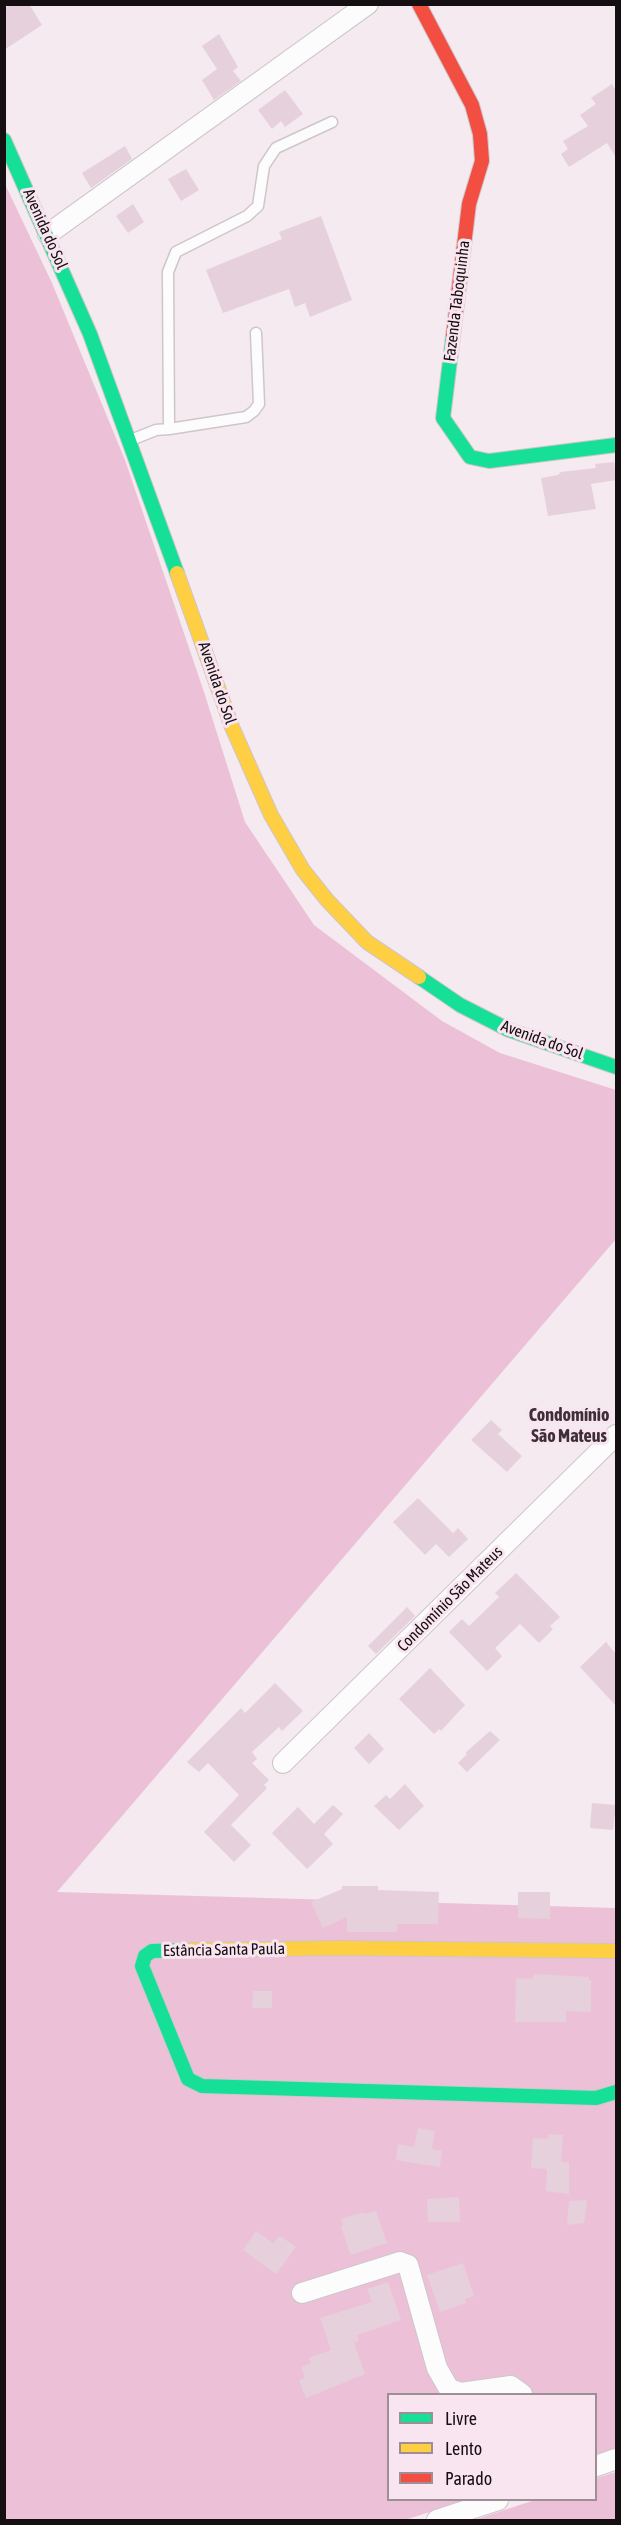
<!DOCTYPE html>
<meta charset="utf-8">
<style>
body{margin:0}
#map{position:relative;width:621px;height:2525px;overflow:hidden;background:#f4eaef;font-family:"Asap Condensed",sans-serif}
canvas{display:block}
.frame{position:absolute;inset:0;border:6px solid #160f12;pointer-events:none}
.legend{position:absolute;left:387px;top:2393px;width:210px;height:108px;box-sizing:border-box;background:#f9e5ef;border:2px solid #9e8f97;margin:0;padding:8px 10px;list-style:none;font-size:18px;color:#160f12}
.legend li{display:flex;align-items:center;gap:12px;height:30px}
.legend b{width:30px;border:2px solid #9e8f97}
</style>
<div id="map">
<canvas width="621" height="2525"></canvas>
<div class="frame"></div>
<ul class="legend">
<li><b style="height:8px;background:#16e098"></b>Livre</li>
<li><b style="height:8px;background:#ffcf43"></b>Lento</li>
<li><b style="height:8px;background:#f24e42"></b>Parado</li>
</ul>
</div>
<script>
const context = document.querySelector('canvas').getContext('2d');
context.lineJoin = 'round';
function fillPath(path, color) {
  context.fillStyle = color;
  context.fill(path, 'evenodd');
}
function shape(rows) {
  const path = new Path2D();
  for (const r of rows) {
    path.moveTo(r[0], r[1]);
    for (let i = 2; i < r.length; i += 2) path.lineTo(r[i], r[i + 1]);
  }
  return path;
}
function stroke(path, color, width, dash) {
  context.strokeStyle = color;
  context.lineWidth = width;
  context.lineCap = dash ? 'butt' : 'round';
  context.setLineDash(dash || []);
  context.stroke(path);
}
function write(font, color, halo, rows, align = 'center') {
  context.font = font + ' "Asap Condensed",sans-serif';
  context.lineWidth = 6;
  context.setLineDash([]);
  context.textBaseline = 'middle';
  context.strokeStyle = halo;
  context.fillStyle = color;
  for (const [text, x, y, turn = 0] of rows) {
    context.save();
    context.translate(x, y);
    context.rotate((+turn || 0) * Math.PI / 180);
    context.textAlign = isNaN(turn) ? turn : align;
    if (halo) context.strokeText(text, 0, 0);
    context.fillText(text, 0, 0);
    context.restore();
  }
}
const green = shape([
 [4,182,52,283,125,460,204,692,245,822,314,925,442,1021,500,1053,616,1090,616,1239,57,1892,616,1908,616,2449,596,2456,596,2394,388,2394,388,2500,467,2500,405,2520,5,2520],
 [616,2472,616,2520,474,2520,535,2500,596,2500,596,2478]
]);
const building = shape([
 [11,4,29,4,42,25,4,50,4,9],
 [219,34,238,67,233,71,241,81,214,100,202,80,217,69,202,46],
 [612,84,616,91,616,157,607,143,569,167,561,154,568,149,563,141,588,126,580,115,596,104,591,98],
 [285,90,303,114,285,127,281,121,272,129,258,110],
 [125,146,132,159,91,188,82,173],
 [186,169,199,190,181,201,168,179],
 [133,204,144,222,128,233,116,216],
 [321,216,352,300,310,317,305,303,295,307,289,289,223,313,206,270,282,239,279,232],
 [614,462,616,480,591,484,596,509,548,516,541,478,558,475,561,472,596,468,595,464],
 [491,1420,502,1430,498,1434,522,1456,507,1472,471,1440],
 [418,1498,453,1533,458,1528,468,1539,449,1557,436,1544,425,1555,393,1522],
 [516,1573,560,1617,550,1626,553,1629,539,1643,520,1624,495,1648,502,1656,487,1671,449,1632,462,1619,469,1626,499,1597,495,1593],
 [407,1607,415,1616,376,1654,368,1646],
 [606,1642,616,1654,616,1706,580,1667],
 [430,1668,465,1705,441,1731,439,1729,434,1734,399,1699],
 [275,1683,303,1711,282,1731,279,1727,252,1752,257,1759,252,1763,269,1780,264,1785,267,1788,231,1825,251,1845,234,1862,204,1832,239,1795,208,1763,199,1772,187,1762,241,1708,245,1713],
 [490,1731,500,1740,467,1772,458,1763,467,1754,465,1753],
 [369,1733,384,1749,369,1764,354,1748],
 [405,1784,424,1806,399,1830,374,1806,386,1795,390,1799],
 [592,1803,616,1805,613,1830,590,1828],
 [333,1805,343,1814,324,1834,333,1844,307,1869,272,1833,298,1807,314,1824],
 [342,1886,378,1886,378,1890,439,1892,438,1924,397,1924,397,1932,347,1932,347,1917,323,1928,311,1902,342,1889],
 [518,1892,550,1892,550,1919,518,1918],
 [534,1974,589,1977,589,1980,591,1980,591,2012,566,2011,566,2022,515,2022,516,1978,532,1979],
 [253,1991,272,1991,272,2008,252,2008],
 [418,2128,435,2131,432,2149,442,2151,440,2167,396,2160,398,2144,414,2147],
 [549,2134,563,2135,561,2162,569,2162,569,2194,546,2191,547,2169,531,2168,533,2138,548,2139],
 [459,2197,460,2222,428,2222,427,2199],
 [587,2200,584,2223,567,2225,569,2201],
 [376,2211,387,2243,351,2255,341,2227,343,2226,341,2219,363,2212,364,2214],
 [256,2231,273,2243,280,2236,296,2247,276,2274,243,2250],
 [463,2263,474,2296,465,2299,466,2303,440,2312,427,2275],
 [388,2282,401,2320,357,2335,359,2341,354,2343,365,2374,306,2398,299,2380,305,2378,301,2367,311,2363,309,2358,331,2350,320,2318,372,2302,367,2289]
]);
const lane = shape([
 [169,429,246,417,254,411,259,404,256,333],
 [131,440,156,430,169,429,168,272,176,252,247,216,258,206,264,166,276,148,332,122]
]);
const street = shape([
 [48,234,368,4],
 [283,1763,616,1435],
 [302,2293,400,2262,408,2265,437,2368,449,2389,461,2393,511,2386,522,2394],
 [596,2466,616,2459],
 [437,2520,498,2500]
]);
const fast = shape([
 [4,140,90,334,177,573],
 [453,336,443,418,470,457,489,461,616,445],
 [419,977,460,1005,509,1030,616,1067],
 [189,1950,152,1951,145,1956,142,1966,188,2079,202,2086,596,2098,616,2092]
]);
const slow = shape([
 [177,573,232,727,271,815,303,870,327,900,367,942,419,977],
 [189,1950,337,1948,616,1951]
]);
const jam = shape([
 [419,4,472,105,480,134,482,161,469,204,453,336]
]);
const streetNames = [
 ["Avenida do Sol",45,229,66],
 ["Fazenda Taboquinha",457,301,-83],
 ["Avenida do Sol",217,683,71],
 ["Avenida do Sol",542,1040,20],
 ["Condomínio São Mateus",450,1599,-45],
 ["Estância Santa Paula",224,1950,-1]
];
const neighbourhoodNames = [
 ["Condomínio",569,1415],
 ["São Mateus",569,1436]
];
fillPath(green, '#ecc1d8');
fillPath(building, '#e6d0dc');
stroke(lane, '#cec6ca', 13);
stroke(street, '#cec6ca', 22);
stroke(fast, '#cec6ca', 16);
stroke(slow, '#cec6ca', 16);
stroke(jam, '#cec6ca', 16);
stroke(lane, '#fdfcfd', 10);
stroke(street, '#fdfcfd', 20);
stroke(fast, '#16e098', 14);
stroke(slow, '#ffcf43', 14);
stroke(jam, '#f24e42', 14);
write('16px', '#160f12', '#f9e5ef', streetNames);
write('bold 18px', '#3e2f37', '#f9e5ef', neighbourhoodNames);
</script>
